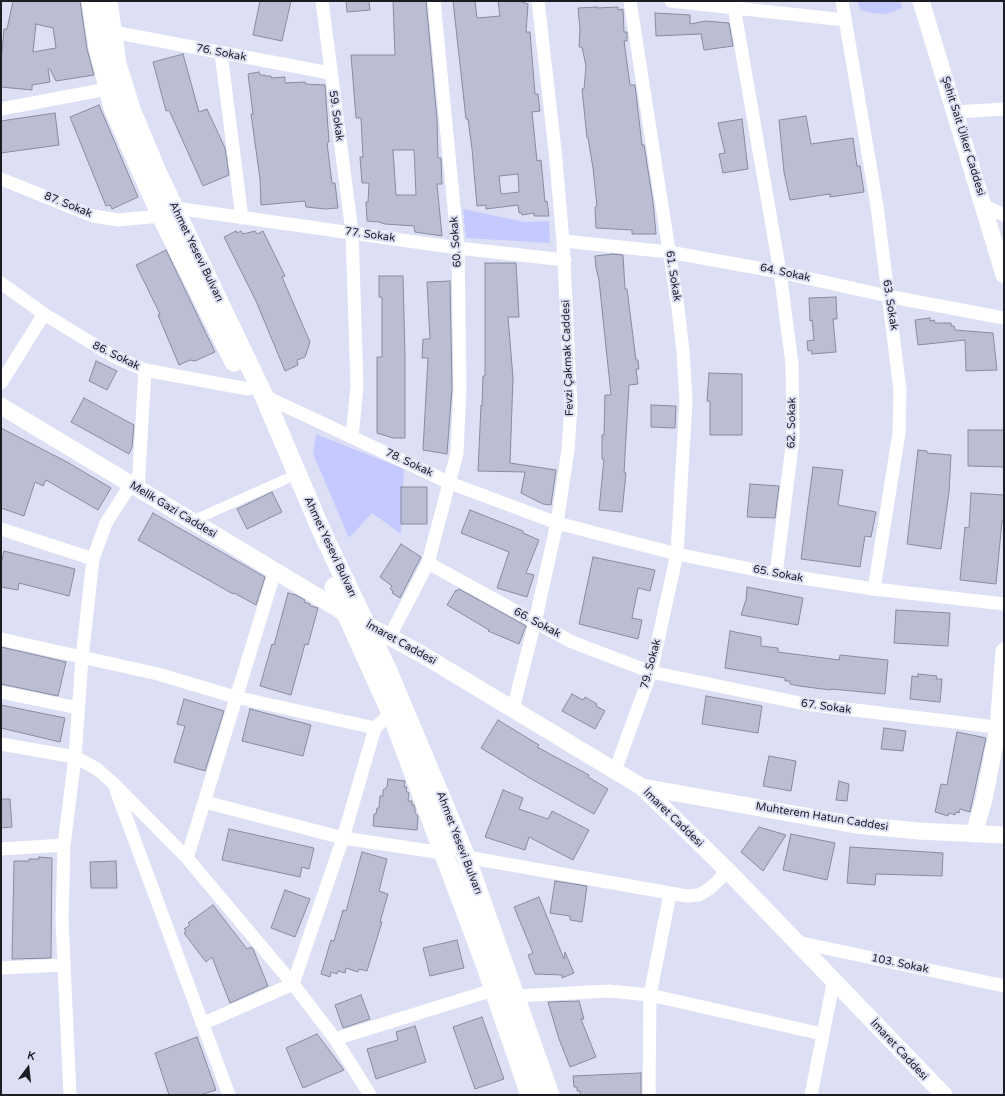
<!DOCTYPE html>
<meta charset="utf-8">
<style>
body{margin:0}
#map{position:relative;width:1005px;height:1096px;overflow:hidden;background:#dde0f5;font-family:"Varela Round",sans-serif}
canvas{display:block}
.frame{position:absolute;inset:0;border:2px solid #1c1d24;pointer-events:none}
.north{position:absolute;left:8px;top:1048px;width:40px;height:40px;-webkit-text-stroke:3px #dde0f5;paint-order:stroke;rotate:15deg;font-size:11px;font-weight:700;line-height:16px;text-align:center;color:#1c1d24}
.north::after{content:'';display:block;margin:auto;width:14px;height:18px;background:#1c1d24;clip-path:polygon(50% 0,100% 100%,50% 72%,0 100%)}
</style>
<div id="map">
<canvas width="1005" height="1096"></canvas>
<div class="frame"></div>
<div class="north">K</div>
</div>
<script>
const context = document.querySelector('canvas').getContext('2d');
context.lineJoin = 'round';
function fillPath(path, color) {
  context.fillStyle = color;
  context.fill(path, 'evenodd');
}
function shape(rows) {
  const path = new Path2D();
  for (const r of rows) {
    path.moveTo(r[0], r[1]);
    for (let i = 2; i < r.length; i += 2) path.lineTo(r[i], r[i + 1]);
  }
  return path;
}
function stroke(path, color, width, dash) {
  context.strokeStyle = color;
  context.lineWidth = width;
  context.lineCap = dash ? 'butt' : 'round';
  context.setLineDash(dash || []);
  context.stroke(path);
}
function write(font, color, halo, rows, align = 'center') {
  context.font = font + ' "Varela Round",sans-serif';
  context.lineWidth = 4;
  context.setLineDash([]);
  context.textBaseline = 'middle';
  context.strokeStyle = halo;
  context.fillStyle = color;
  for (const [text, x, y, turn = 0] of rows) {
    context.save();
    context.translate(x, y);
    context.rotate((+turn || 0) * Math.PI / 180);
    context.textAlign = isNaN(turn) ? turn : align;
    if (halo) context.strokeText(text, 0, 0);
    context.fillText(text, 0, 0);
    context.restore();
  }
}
const green = shape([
 [858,1,900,1,902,8,886,14,872,13,860,10],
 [463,209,525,222,549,221,550,243,466,238],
 [316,434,404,469,401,534,372,513,349,538,313,454]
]);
const building = shape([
 [13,1,80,1,87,49,94,75,56,81,50,69,48,69,50,82,32,85,32,90,1,87,1,62,4,29,7,29,13,1],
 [36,24,53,28,56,48,33,52,36,24],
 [260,1,291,1,282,41,253,35,260,1],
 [346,1,369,1,370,10,347,12,346,1],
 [393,1,426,1,437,119,438,158,441,158,442,184,437,184,442,236,415,232,414,226,385,224,379,222,367,221,366,202,368,202,369,183,362,183,360,157,363,157,361,118,356,118,351,55,395,55,393,1],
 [393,150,414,150,416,195,396,195,393,150],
 [453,1,475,1,477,18,500,16,498,1,519,1,528,4,526,32,530,32,535,94,538,94,540,111,532,112,537,161,541,160,545,202,547,201,549,216,534,216,534,213,522,215,522,213,519,213,518,205,486,209,486,205,477,206,472,149,468,119,466,119,453,1],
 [518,174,519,192,501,194,499,176,518,174],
 [597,7,597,8,618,7,618,10,623,9,624,32,627,32,627,41,624,41,630,85,635,85,642,145,644,145,653,202,656,234,632,234,632,230,596,228,595,207,597,206,593,168,588,138,587,138,582,89,584,89,586,66,582,47,579,47,580,29,578,8,597,7],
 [655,13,690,15,690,24,706,21,729,23,733,46,704,50,701,34,656,36,655,13],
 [183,54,199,112,207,109,225,148,229,175,203,186,169,110,166,111,153,62,183,54],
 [259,72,260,75,265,75,265,76,271,76,271,78,285,77,285,83,305,82,306,84,325,85,329,142,327,143,332,183,335,183,338,208,325,209,306,207,305,201,261,205,260,179,251,114,253,114,248,74,259,72],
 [99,105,138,197,112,209,110,205,106,206,70,117,99,105],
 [55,113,59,145,1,153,1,121,55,113],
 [806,116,811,144,853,138,857,166,860,166,864,192,830,197,830,194,790,200,784,172,779,120,806,116],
 [742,119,748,169,723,173,719,154,725,153,718,123,742,119],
 [236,231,237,233,241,231,243,234,255,231,257,234,263,231,285,276,282,277,310,342,305,357,297,360,298,365,285,371,256,301,224,237,236,231],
 [166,250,215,352,195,361,190,360,179,365,158,315,160,314,136,265,166,250],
 [613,254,623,255,625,289,627,289,636,360,638,360,639,369,636,369,638,384,629,385,624,473,626,473,622,512,599,510,604,459,602,459,602,435,604,435,605,395,611,395,599,280,596,268,595,256,613,254],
 [485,263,516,263,519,317,508,317,513,378,510,463,556,470,551,505,543,504,521,493,525,472,478,471,481,405,482,406,483,376,485,376,485,263],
 [379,276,403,276,405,357,405,438,393,438,377,433,377,357,382,357,382,297,379,297,379,276],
 [450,281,452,388,447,454,423,450,428,358,422,358,423,339,430,339,427,282,450,281],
 [836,297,837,319,833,319,836,352,812,354,811,350,808,351,807,341,814,340,812,320,810,321,809,298,836,297],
 [930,318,930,321,934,320,935,323,951,323,951,326,954,326,955,330,993,333,997,370,966,371,965,340,918,345,915,320,930,318],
 [96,361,117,371,107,390,89,381,96,361],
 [709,373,742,374,742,435,710,435,710,401,707,401,709,373],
 [84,398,134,425,132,447,129,454,71,422,84,398],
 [651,405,676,406,675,428,651,427,651,405],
 [1,428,67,462,111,488,98,510,46,480,43,486,35,482,24,516,1,508,1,428],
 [968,430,1004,430,1004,467,968,466,968,430],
 [918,450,927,451,927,453,951,455,949,492,941,549,907,544,918,450],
 [813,467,843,470,838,505,876,512,871,537,865,536,860,567,801,559,813,467],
 [750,484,779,486,775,518,747,517,750,484],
 [401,487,427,487,427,524,401,524,401,487],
 [272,492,282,512,247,529,237,509,272,492],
 [971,493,1004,495,1004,521,1002,521,996,584,960,580,965,527,969,528,971,493],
 [470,510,523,531,523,533,539,540,526,573,534,575,527,597,497,588,509,552,461,533,470,510],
 [153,513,265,577,256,605,234,593,233,594,138,540,153,513],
 [401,544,421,557,400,598,392,593,393,591,390,589,392,586,380,577,401,544],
 [4,551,75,569,69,596,19,583,18,590,1,587,1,564,4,551],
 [593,557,655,570,650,591,638,588,632,618,642,620,638,639,579,624,593,557],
 [747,587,803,598,798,625,741,615,746,600,747,587],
 [459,589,526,626,519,644,488,631,489,630,447,605,456,590,458,591,459,589],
 [288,593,296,595,305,600,304,602,310,604,310,606,318,608,308,645,305,644,291,695,260,686,272,644,274,645,288,593],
 [896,610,950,613,948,646,894,643,896,610],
 [730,631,761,637,761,646,778,648,778,652,839,660,840,655,888,660,885,694,831,689,831,690,799,686,790,684,790,681,785,681,785,678,725,668,730,631],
 [1,647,66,662,58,696,1,684,1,647],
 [918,674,937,676,936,679,942,679,940,702,910,699,912,676,918,677,918,674],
 [572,694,583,700,585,697,597,704,596,706,605,711,595,729,562,711,572,694],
 [706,696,762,706,758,733,702,724,706,696],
 [184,699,224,711,205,771,174,762,185,726,177,724,184,699],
 [1,705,65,718,60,742,1,728,1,705],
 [250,709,311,725,303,756,242,741,250,709],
 [498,720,539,745,537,747,589,775,588,777,608,789,594,814,533,780,481,748,498,720],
 [884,728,906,731,903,751,881,749,884,728],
 [957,732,986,738,970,812,960,809,959,813,956,812,955,815,949,813,948,816,935,812,941,784,947,785,957,732],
 [769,756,796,761,791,791,763,786,769,756],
 [388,779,405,781,404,787,407,787,406,791,409,793,408,801,412,801,412,805,414,805,415,809,415,813,418,816,417,830,373,826,374,814,376,814,377,808,379,808,380,796,383,796,383,790,387,787,388,779],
 [839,781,849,784,847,801,836,800,839,781],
 [503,790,523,798,519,809,548,819,552,811,589,830,573,860,529,837,525,850,485,837,503,790],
 [1,799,10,799,12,827,1,828,1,799],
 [759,827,786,835,763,871,741,852,759,827],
 [229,829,314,848,309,869,302,867,300,877,222,860,229,829],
 [791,834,835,843,827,880,783,870,791,834],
 [850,847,943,853,942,876,876,874,875,885,847,883,850,847],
 [362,852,387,859,379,891,388,894,380,922,382,922,367,971,359,969,358,972,346,968,345,973,338,971,337,974,331,972,330,977,321,974,331,940,334,941,343,910,346,911,362,852],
 [39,857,52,858,51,958,12,959,14,861,29,861,29,859,39,859,39,857],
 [116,861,117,888,91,888,90,862,116,861],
 [555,881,587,886,582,922,570,920,570,916,550,913,555,881],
 [285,890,310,899,295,937,271,928,285,890],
 [539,897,564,959,565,952,574,973,562,978,562,975,535,974,528,955,533,953,514,907,539,897],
 [213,905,247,949,251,947,253,949,268,986,230,1003,212,957,206,962,184,933,186,931,184,929,190,925,188,923,213,905],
 [457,940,464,968,430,976,423,948,457,940],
 [361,995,370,1019,343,1028,335,1005,361,995],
 [579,1001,584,1019,581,1019,596,1057,570,1067,559,1039,548,1002,579,1001],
 [482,1017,504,1079,475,1089,453,1027,482,1017],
 [415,1026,426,1062,376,1079,367,1049,398,1040,396,1032,415,1026],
 [317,1034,344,1070,303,1088,286,1048,317,1034],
 [197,1037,216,1090,200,1095,169,1095,155,1053,197,1037],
 [641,1073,641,1095,580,1095,580,1091,577,1091,577,1087,574,1087,573,1076,641,1073]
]);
const pedestrian = shape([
 [192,521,286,479]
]);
const minor = shape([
 [322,1,352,232,357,386,352,437],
 [671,1,845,20],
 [733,1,780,272,792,364,793,438,776,574],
 [842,1,877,206,900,390,899,433,874,589],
 [113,32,330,73],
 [221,53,242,218],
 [1,109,107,89],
 [956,112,1004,109],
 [1,179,93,216,118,220,161,216],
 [984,206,1004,215],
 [175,208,458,248,565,260],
 [563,241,669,252,780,272,887,296,1004,318],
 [1,283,44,314,113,356,145,370,248,389],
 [1,383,44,314],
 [264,396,450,483,557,523,677,554,776,574,874,589,1004,604],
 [138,489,145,370],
 [1,529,93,559],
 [428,563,572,642,651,672,805,704,1004,728],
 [390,636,428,563,457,453,460,388,458,248,434,1],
 [1,639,158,674,235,697,375,728],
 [1,692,78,708],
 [513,709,535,622,557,523,568,450,571,407,563,241,555,150,538,1],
 [1,744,75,757,97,769,114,784,187,858,293,984,335,1039,370,1095],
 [615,771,651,672,677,554,686,401,683,351,678,308,630,1],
 [116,790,229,1095],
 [205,802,343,838,443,853],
 [1,849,64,845],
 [466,857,687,896,699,895,709,889,719,880,726,869],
 [187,858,275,571],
 [797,942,1004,986],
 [1,968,64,965],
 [516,996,609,991,650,995,822,1034],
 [202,1024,293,984,343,838,375,728,391,713],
 [335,1039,493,990],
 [70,1095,62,920,64,845,75,757,82,658,93,559,106,523,131,484],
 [649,1095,650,995,670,894],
 [811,1095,834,979]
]);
const tertiary = shape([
 [921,1,1004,275],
 [1,406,345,613,423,655,642,787,726,869,944,1095],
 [642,787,856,825,918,831,1004,835],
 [974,834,984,799,998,728,1004,651]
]);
const secondary = shape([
 [91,1,98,47,113,108,161,216,234,362],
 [108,1,117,64,132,112,158,174,264,396,322,532,387,669,466,857,550,1095],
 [334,587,391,713,485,964,530,1095]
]);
const streetNames = [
 ["76. Sokak",221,53,11],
 ["59. Sokak",336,116,82],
 ["Şehit Sait Ülker Caddesi",963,136,73],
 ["87. Sokak",68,205,22],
 ["77. Sokak",370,235,8],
 ["60. Sokak",456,242,-94],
 ["Ahmet Yesevi Bulvarı",196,252,64],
 ["64. Sokak",785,273,12],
 ["61. Sokak",673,276,81],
 ["63. Sokak",890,305,81],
 ["86. Sokak",116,356,26],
 ["Fevzi Çakmak Caddesi",568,358,-92],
 ["62. Sokak",792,423,-89],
 ["78. Sokak",409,463,25],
 ["Melik Gazi Caddesi",173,510,31],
 ["Ahmet Yesevi Bulvarı",330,547,65],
 ["65. Sokak",778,574,11],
 ["66. Sokak",537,623,28],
 ["İmaret Caddesi",401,643,29],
 ["79. Sokak",651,664,-75],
 ["67. Sokak",826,707,8],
 ["Muhterem Hatun Caddesi",822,817,9],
 ["İmaret Caddesi",673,818,44],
 ["Ahmet Yesevi Bulvarı",459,843,69],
 ["103. Sokak",900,964,12],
 ["İmaret Caddesi",899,1050,47]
];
fillPath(green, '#c4caff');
fillPath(building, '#bbbed2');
stroke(building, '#888a9d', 1);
stroke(pedestrian, '#fff', 10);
stroke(minor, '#fff', 13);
stroke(tertiary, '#fff', 17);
stroke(secondary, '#fff', 19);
write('11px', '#1c1d24', '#dde0f5', streetNames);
</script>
